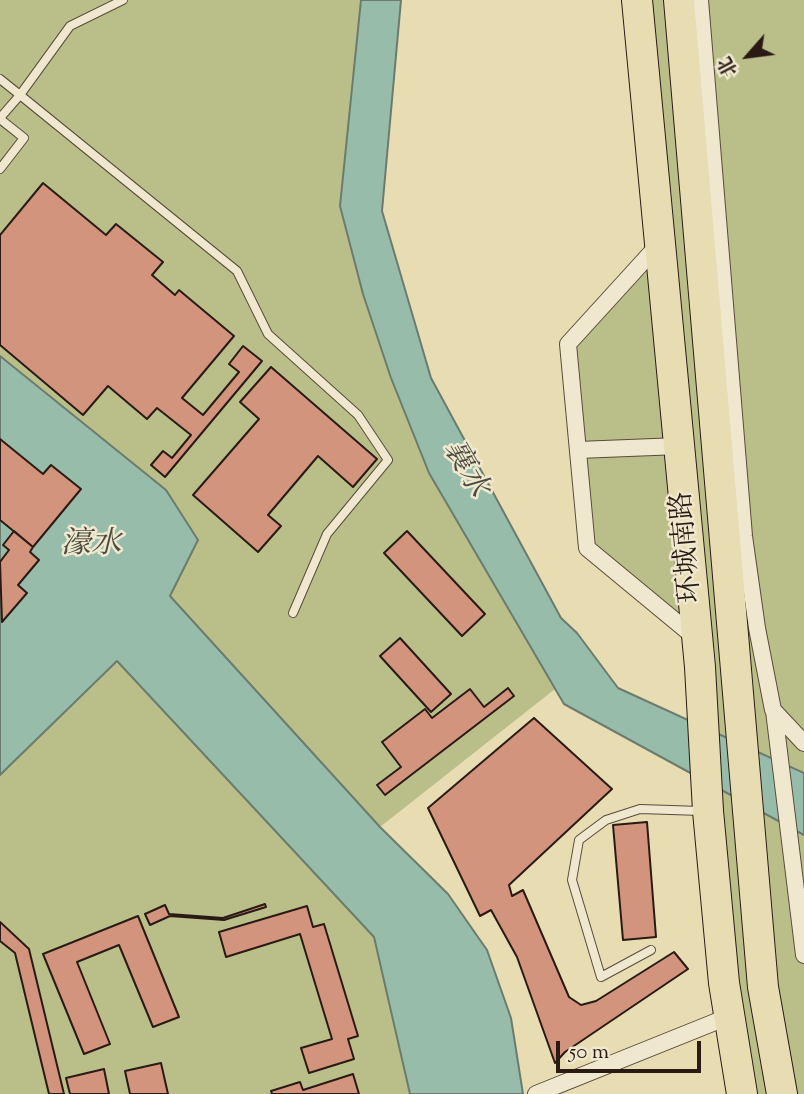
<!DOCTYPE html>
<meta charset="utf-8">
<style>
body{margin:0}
#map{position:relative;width:804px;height:1094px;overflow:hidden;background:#e8dcb3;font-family:"Sorts Mill Goudy","Noto Serif SC",serif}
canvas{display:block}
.north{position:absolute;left:713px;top:21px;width:70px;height:70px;-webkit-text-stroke:5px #f0e8ce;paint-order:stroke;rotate:242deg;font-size:19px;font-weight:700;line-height:28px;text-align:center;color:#291b14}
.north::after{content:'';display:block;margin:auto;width:24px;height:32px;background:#291b14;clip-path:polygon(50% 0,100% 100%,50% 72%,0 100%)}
.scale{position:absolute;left:556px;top:1041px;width:145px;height:32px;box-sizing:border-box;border:4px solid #291b14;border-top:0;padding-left:9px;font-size:21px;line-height:24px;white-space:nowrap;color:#291b14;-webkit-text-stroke:5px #f0e8ce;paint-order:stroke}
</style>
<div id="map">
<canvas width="804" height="1094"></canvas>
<div class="north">北</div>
<div class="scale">50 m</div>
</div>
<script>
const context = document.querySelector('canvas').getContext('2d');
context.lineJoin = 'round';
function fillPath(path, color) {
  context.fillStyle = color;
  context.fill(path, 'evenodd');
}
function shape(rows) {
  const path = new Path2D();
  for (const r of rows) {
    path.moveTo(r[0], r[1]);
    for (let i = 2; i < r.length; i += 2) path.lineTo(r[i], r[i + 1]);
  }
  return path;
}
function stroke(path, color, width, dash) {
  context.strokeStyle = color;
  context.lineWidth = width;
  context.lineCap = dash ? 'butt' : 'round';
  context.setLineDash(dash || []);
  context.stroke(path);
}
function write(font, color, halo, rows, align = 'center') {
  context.font = font + ' "Sorts Mill Goudy","Noto Serif SC",serif';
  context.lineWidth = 5;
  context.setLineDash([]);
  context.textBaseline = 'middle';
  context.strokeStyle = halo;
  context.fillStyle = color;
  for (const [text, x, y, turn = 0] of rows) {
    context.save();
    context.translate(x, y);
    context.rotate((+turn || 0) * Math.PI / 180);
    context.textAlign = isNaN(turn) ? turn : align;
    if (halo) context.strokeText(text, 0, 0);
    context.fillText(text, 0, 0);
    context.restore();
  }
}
const green = shape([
 [0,0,361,0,340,206,363,294,391,378,429,473,555,689,380,827,169,596,166,490,0,356],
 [637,0,804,0,804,1094,742,1094,697,639,587,548,568,344,660,243],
 [117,661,374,937,410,1094,0,1094,0,775]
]);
const water = shape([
 [361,0,401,0,382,211,431,378,561,618,577,633,618,688,804,773,804,835,564,704,429,473,391,378,363,294,340,206,361,0],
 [0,356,166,490,198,540,170,596,380,827,448,894,487,950,511,1018,523,1094,410,1094,374,937,117,661,0,775,0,356]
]);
const building = shape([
 [43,183,106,235,116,224,163,262,152,275,175,295,179,290,234,336,182,398,203,415,239,372,229,364,243,346,262,361,165,477,151,465,163,451,172,458,191,435,157,408,147,419,108,386,83,415,0,345,0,235,43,183],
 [271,367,377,459,353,487,318,456,268,515,281,526,258,552,193,495,259,419,240,402,271,367],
 [0,439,43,474,51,465,81,489,33,547,0,520,0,439],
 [14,531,33,547,30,552,39,560,18,585,27,593,2,622,0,562,9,550,3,545,14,531],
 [407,531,485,614,462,636,384,553,407,531],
 [400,638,451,694,431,712,380,656,400,638],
 [508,688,514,696,385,795,377,785,401,767,382,742,425,709,432,718,470,689,484,707,508,688],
 [534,718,612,789,509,885,512,896,523,890,569,997,581,1005,596,1001,674,952,688,969,565,1052,555,1063,517,957,491,910,480,916,428,808,534,718],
 [647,822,656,937,623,940,613,825,647,822],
 [265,904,266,907,224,920,170,916,150,925,145,914,165,905,169,914,223,918,265,904],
 [307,906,313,927,324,924,358,1036,348,1039,354,1059,309,1073,301,1048,332,1039,300,934,226,957,219,932,307,906],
 [138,916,179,1017,153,1027,119,945,77,962,110,1044,84,1054,43,954,138,916],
 [0,922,29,949,64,1094,49,1094,15,953,0,941,0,922],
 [161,1063,168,1094,130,1094,125,1071,161,1063],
 [104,1069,109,1094,70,1094,66,1078,104,1069],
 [353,1074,359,1094,272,1094,271,1091,300,1082,303,1090,353,1074]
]);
const lane = shape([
 [123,0,70,26,20,95,237,271,268,334,358,415,388,460,327,534,293,613],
 [0,79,20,95,0,118],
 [0,119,24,138,0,169],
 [651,950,601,977,572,880,579,840,606,820,640,809,701,811]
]);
const street = shape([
 [700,0,744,536,757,628,773,710],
 [660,243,568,344,587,548,697,639],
 [578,450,679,446],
 [774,711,804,955],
 [774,711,804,743],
 [536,1094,730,1016]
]);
const highway = shape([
 [637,0,700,667,708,811,724,983,742,1094],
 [679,0,763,987,782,1094]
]);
const streetNames = [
 ["环城南路",689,547,-95]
];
const waterNames = [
 ["襄水",463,470,60],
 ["濠水",91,547]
];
fillPath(green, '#babf8a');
fillPath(water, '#97bcaa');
stroke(water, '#6b7c6e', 2);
fillPath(building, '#d2947d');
stroke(building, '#291b14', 2);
stroke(lane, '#594b3c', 10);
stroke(street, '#594b3c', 18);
stroke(highway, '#291b14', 32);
stroke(lane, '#f0e8ce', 8);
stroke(street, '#f0e8ce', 16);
stroke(highway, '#e8dcb3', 30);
write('28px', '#291b14', '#f0e8ce', streetNames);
write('italic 30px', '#4a4b41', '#f0e8ce', waterNames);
</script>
